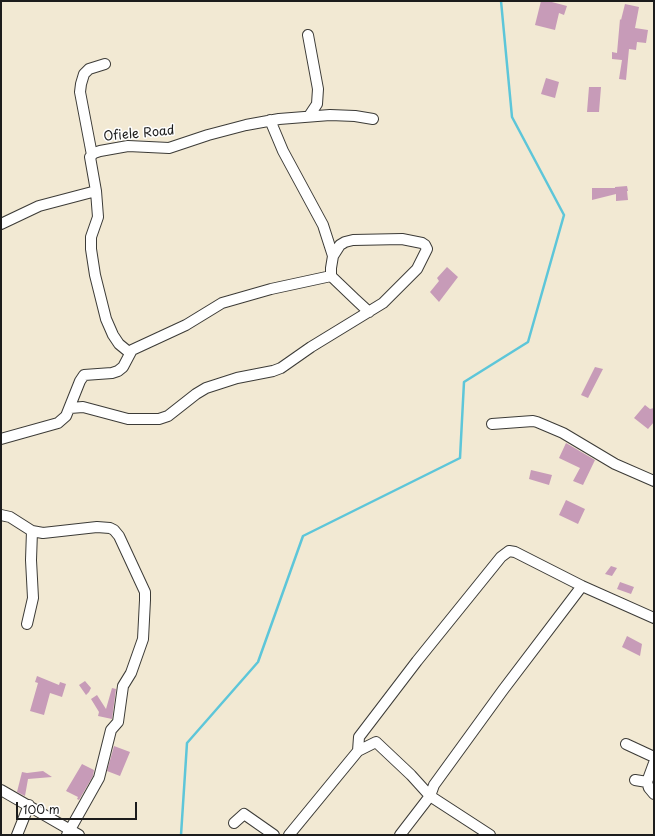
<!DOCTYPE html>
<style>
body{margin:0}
#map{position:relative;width:655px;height:836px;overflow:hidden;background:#f2e9d3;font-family:"Playpen Sans",sans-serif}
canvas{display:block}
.frame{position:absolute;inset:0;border:2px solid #1c1c1c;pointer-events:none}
.scale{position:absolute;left:16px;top:802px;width:121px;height:18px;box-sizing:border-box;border:2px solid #1c1c1c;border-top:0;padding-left:5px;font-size:12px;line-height:14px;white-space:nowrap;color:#1c1c1c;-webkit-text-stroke:3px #fff;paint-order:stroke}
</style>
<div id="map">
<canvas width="655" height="836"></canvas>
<div class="frame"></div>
<div class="scale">100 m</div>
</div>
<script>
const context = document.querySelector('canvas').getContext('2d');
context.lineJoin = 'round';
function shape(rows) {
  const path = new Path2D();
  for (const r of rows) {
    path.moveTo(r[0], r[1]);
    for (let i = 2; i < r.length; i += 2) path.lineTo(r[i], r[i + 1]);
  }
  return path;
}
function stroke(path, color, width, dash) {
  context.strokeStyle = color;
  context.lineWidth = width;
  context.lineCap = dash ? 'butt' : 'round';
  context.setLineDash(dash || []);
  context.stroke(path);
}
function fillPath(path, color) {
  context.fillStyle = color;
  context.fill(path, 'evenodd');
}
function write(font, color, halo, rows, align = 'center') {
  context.font = font + ' "Playpen Sans",sans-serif';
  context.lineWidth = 3;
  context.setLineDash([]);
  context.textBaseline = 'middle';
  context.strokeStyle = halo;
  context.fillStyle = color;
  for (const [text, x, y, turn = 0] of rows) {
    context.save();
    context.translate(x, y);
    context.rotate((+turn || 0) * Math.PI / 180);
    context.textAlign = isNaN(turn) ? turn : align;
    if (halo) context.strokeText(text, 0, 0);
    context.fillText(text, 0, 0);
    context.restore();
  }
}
const stream = shape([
 [181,835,187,743,258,662,303,536,460,458,464,382,528,342,564,215,512,117,501,1]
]);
const building = shape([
 [541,1,548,1,567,6,564,15,559,13,555,30,535,25],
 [625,4,639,7,635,28,648,30,646,43,637,42,636,50,629,49,626,80,619,79,622,60,612,59,612,52,617,53,620,19,621,20],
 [546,78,559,82,555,98,541,94],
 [589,87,601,87,599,112,587,112],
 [627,186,628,191,627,191,628,200,616,201,616,194,592,200,592,188,615,188,615,187],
 [447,267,458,277,439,302,430,292,439,281,437,278],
 [595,367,603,369,588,398,581,395],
 [645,405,650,409,654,408,654,422,648,429,634,418],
 [566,443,595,460,583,485,573,481,580,468,559,458],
 [531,470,552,475,549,485,529,479],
 [566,500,585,509,578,524,559,515],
 [611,566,617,568,612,576,605,574],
 [620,582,634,587,631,594,617,589],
 [627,636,642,644,640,656,622,647],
 [37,676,59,685,60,682,66,684,62,697,50,693,44,715,30,711,38,683,35,682],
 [85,681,91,688,89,692,86,695,79,685],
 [112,688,116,689,112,719,98,716,99,712,91,699,97,695,106,709],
 [114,746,130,752,120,776,107,771],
 [82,764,94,770,93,776,79,800,77,799,78,797,66,791],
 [43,771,52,777,28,779,25,796,17,792,22,772,27,773]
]);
const minor = shape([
 [308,35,318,89,317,104,309,116],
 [270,120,283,151,323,225,333,256,331,268,331,276],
 [92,155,80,92,81,84,84,74,89,69,105,64],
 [96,191,98,217,91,237,91,249,95,275,106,319,113,335,119,344,130,353],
 [1,224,39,206,96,191,90,157,94,153,100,151,128,146,169,148,208,135,246,125,279,119,330,115,355,116,373,119],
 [331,276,355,299,369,312],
 [70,408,83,407,128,419,159,419,168,416,196,394,206,388,237,378,273,371,281,368,311,347,383,303,417,269,427,249,425,245,422,243,402,239,353,240,345,242,340,245,333,256],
 [492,424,533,421,537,422,563,433,615,464,654,481],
 [1,439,58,423,66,416,80,381,84,375,112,373,118,371,123,367,132,350,186,325,222,303,271,289,331,276],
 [1,515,10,517,32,531,43,533,97,527,110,528,114,530,119,536,145,592,145,600,143,639,131,673,123,686,118,722,111,730,99,778,67,835],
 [27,624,33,598,31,560,32,531],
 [626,744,654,757],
 [358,751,376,742,411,775,430,796,490,835],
 [654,763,647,782,649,788,654,794],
 [635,780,647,782],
 [1,790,79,835],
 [234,823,244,814,274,835],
 [17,835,29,805],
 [289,835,358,751,359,737,417,661,501,557,509,551,515,552,582,586,654,618],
 [400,835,430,796,434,785,503,690,582,586]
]);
const streetNames = [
 ["Ofiele Road",139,134,-5]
];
stroke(stream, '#5dc6d9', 2.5);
fillPath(building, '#c79bb8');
stroke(minor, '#3c3b37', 12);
stroke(minor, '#fff', 10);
write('13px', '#1c1c1c', '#fff', streetNames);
</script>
